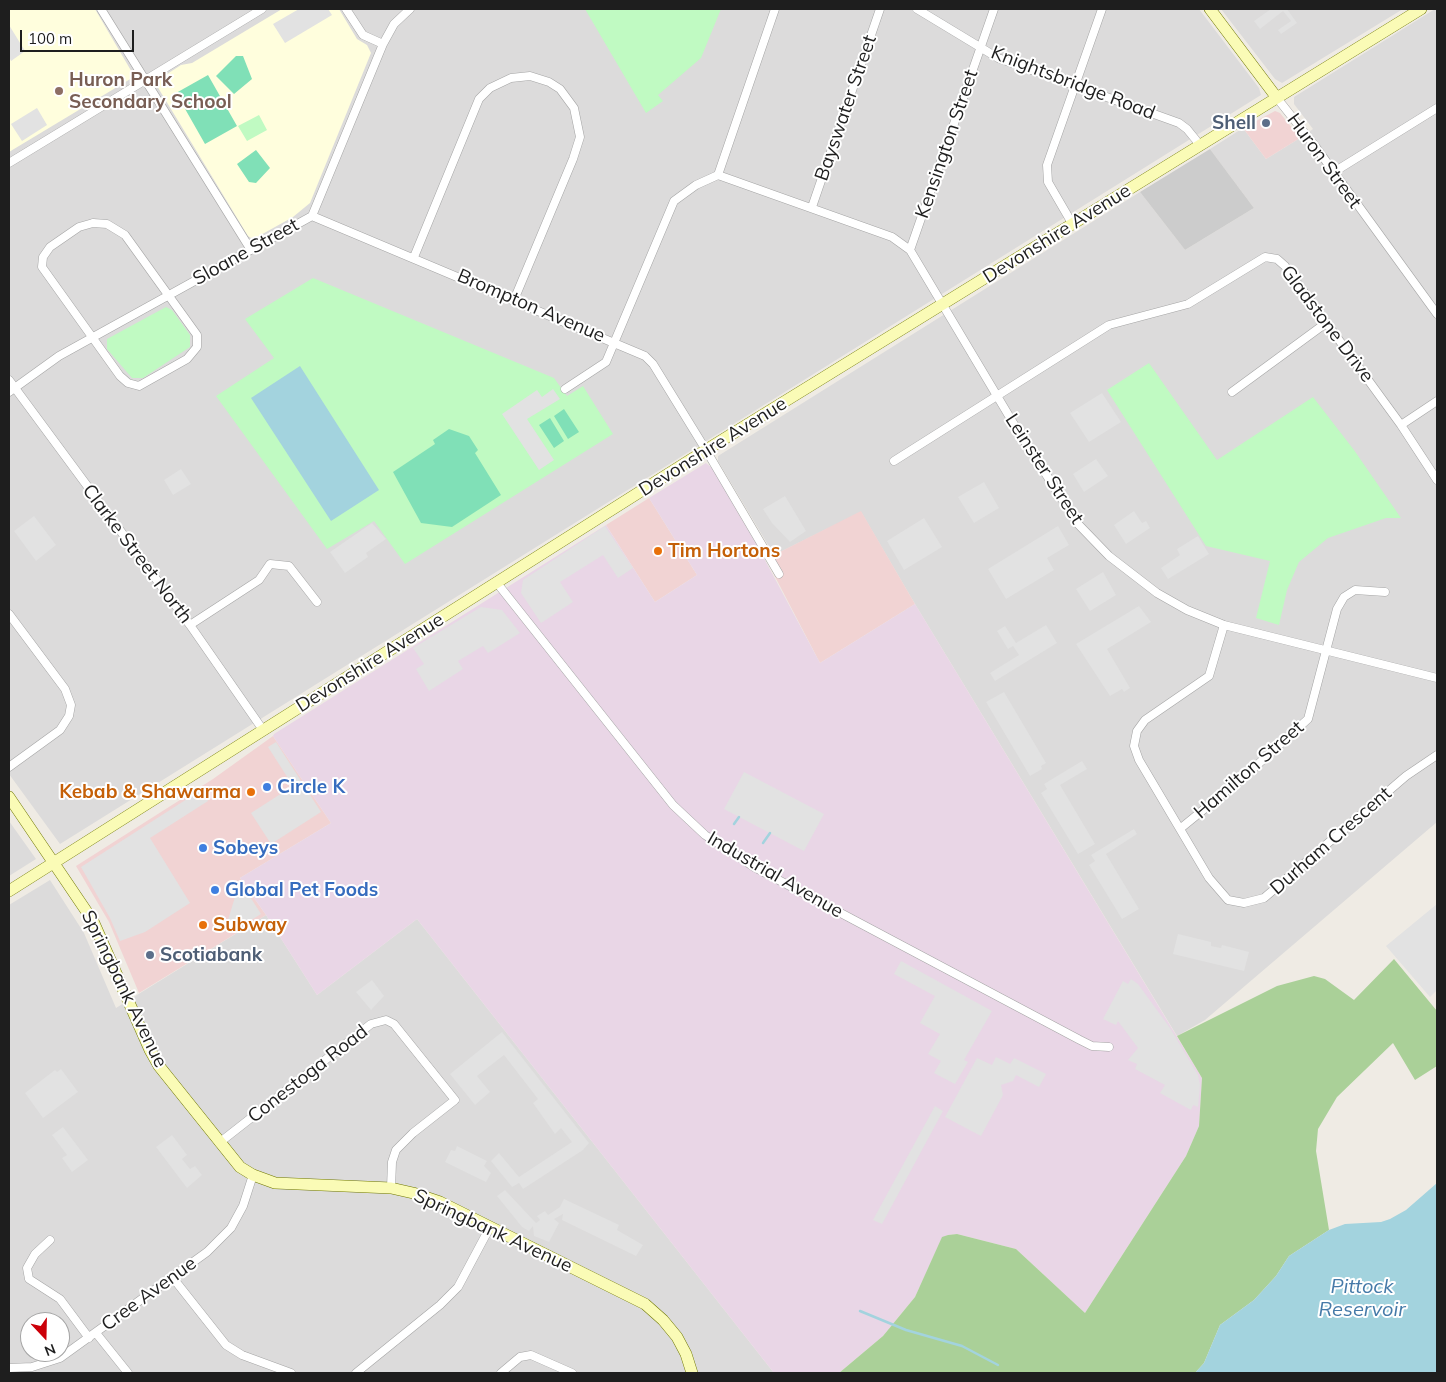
<!DOCTYPE html>
<style>
body{margin:0}
#map{position:relative;width:1446px;height:1382px;overflow:hidden;background:#efebe4;font-family:Mulish,sans-serif}
canvas{display:block}
.frame{position:absolute;inset:0;border:10px solid #1e1e1e;pointer-events:none}
.north{position:absolute;left:20px;top:1312px;width:50px;height:50px;box-sizing:border-box;background:#fff;border:1px solid #a5a5a5;border-radius:50%;rotate:159deg;font-size:14px;font-weight:700;line-height:20px;text-align:center;color:#1e1e1e}
.north::after{content:'';display:block;margin:auto;width:18px;height:22px;background:#cc0009;clip-path:polygon(50% 0,100% 100%,50% 72%,0 100%)}
.scale{position:absolute;left:20px;top:30px;width:114px;height:22px;box-sizing:border-box;border:2px solid #1e1e1e;border-top:0;padding-left:6px;font-size:15px;line-height:18px;white-space:nowrap;color:#1e1e1e;-webkit-text-stroke:4px #fff;paint-order:stroke}
</style>
<div id="map">
<canvas width="1446" height="1382"></canvas>
<div class="frame"></div>
<div class="north">N</div>
<div class="scale">100 m</div>
</div>
<script>
const context = document.querySelector('canvas').getContext('2d');
context.lineJoin = 'round';
function fillPath(path, color) {
  context.fillStyle = color;
  context.fill(path, 'evenodd');
}
function shape(rows) {
  const path = new Path2D();
  for (const r of rows) {
    path.moveTo(r[0], r[1]);
    for (let i = 2; i < r.length; i += 2) path.lineTo(r[i], r[i + 1]);
  }
  return path;
}
function stroke(path, color, width, dash) {
  context.strokeStyle = color;
  context.lineWidth = width;
  context.lineCap = dash ? 'butt' : 'round';
  context.setLineDash(dash || []);
  context.stroke(path);
}
function write(font, color, halo, rows, align = 'center') {
  context.font = font + ' Mulish,sans-serif';
  context.lineWidth = 4;
  context.setLineDash([]);
  context.textBaseline = 'middle';
  context.strokeStyle = halo;
  context.fillStyle = color;
  for (const [text, x, y, turn = 0] of rows) {
    context.save();
    context.translate(x, y);
    context.rotate((+turn || 0) * Math.PI / 180);
    context.textAlign = isNaN(turn) ? turn : align;
    if (halo) context.strokeText(text, 0, 0);
    context.fillText(text, 0, 0);
    context.restore();
  }
}
const residential = shape([
 [9,9,1199,9,1259,88,1261,95,60,844,9,774],
 [1221,9,1403,9,1282,83,1275,79],
 [1435,9,1437,9,1437,822,1205,1020,1177,1036,915,604,861,512,774,555,718,461,718,456,1140,192,1185,250,1254,208,1210,149,1243,128,1266,159,1300,138,1313,129,1294,104,1294,97],
 [9,821,36,859,9,876],
 [50,880,84,933,116,1008,266,915,317,995,417,919,774,1373,9,1373,9,905],
 [30,1322,60,1322,60,1352,30,1352]
]);
const commercial = shape([
 [1275,111,1280,113,1300,138,1266,159,1243,128],
 [649,498,697,575,655,602,606,525],
 [861,511,915,604,820,663,770,567,774,555],
 [273,736,331,823,240,878,266,915,139,993,109,922,76,866,213,779]
]);
const industrial = shape([
 [706,463,712,468,758,547,820,663,915,604,1202,1078,1199,1126,1186,1156,1085,1313,1016,1249,957,1234,948,1235,942,1238,915,1297,883,1336,839,1373,774,1373,417,919,317,995,266,915,240,878,331,823,273,736,274,734,606,525,655,602,697,575,649,498]
]);
const education = shape([
 [9,9,95,9,133,74,132,78,9,152],
 [282,9,339,9,357,39,367,45,371,53,310,203,293,217,257,237,251,238,248,236,157,86,161,78,181,65,192,63]
]);
const religious = shape([
 [1210,149,1254,208,1185,250,1140,192]
]);
const forest = shape([
 [1394,959,1437,1011,1437,1066,1415,1080,1393,1043,1337,1097,1318,1129,1316,1151,1329,1230,1289,1256,1276,1276,1254,1300,1220,1325,1204,1363,1195,1373,839,1373,883,1336,915,1297,942,1237,948,1235,957,1234,1016,1249,1085,1313,1186,1156,1199,1126,1202,1078,1177,1036,1277,986,1314,976,1325,979,1354,1000]
]);
const park = shape([
 [585,9,721,9,701,58,658,95,663,101,646,113],
 [259,115,267,130,247,141,238,126],
 [313,278,554,378,567,396,583,386,613,434,405,564,374,521,327,549,216,396,274,358,245,319],
 [166,307,172,310,190,335,190,347,143,378,132,378,107,349,107,339],
 [1149,363,1217,460,1313,397,1354,450,1401,518,1386,518,1328,538,1299,562,1287,590,1279,625,1256,618,1270,561,1206,546,1107,390]
]);
const pitch = shape([
 [236,56,243,56,252,79,234,94,216,76],
 [208,75,237,126,205,144,176,93],
 [256,150,270,168,256,183,249,182,237,164],
 [564,409,579,432,568,439,554,416],
 [550,418,564,441,554,448,539,425],
 [449,429,469,436,478,450,475,453,501,495,452,527,421,523,393,472,435,444,433,440]
]);
const parking = shape([
 [299,9,328,9,332,15,285,43,273,24],
 [1271,9,1287,9,1297,23,1281,34,1278,30,1291,21,1283,11,1260,29,1254,21],
 [9,25,25,51,11,61,9,57],
 [37,108,47,125,22,141,11,124],
 [553,389,560,399,527,419,554,460,539,470,502,414,537,390,542,397],
 [1102,393,1121,422,1089,442,1070,413],
 [1096,459,1108,476,1084,492,1073,474],
 [181,469,191,484,173,495,164,480],
 [984,482,999,508,974,523,958,497],
 [785,496,806,531,790,542,772,523,763,509],
 [1134,511,1142,523,1146,521,1150,528,1126,544,1114,525],
 [34,516,56,545,36,561,14,531],
 [924,518,942,547,904,570,887,541],
 [372,523,386,539,366,553,368,557,345,573,330,552],
 [605,526,633,568,618,578,603,555,560,582,573,602,541,623,521,593,523,580],
 [1058,526,1069,545,1047,558,1054,570,1006,599,988,569],
 [1198,536,1209,554,1168,579,1161,568,1180,555,1177,549],
 [1103,572,1116,595,1090,611,1076,589],
 [1139,606,1151,622,1107,649,1130,688,1124,692,1122,689,1110,696,1076,644],
 [481,607,502,610,520,633,488,653,483,646,458,661,463,669,429,691,416,669,424,664,413,648],
 [1046,625,1057,643,995,681,990,673,1019,655,1013,646,1008,649,997,631,1005,626,1016,643],
 [1004,692,1046,763,1041,766,1042,769,1030,776,986,702],
 [276,742,321,812,271,844,251,813,293,786,268,747],
 [1082,761,1087,769,1060,785,1095,844,1078,854,1041,793,1047,789,1044,784],
 [744,772,824,814,804,851,724,809],
 [201,790,208,801,150,838,190,903,145,932,120,941,110,918,81,867],
 [1134,829,1137,834,1106,854,1139,909,1122,919,1089,865,1095,861,1091,855],
 [240,881,261,914,232,932,227,923],
 [1437,904,1437,990,1430,997,1386,946],
 [1178,934,1211,942,1211,946,1221,948,1222,945,1249,952,1244,971,1173,954],
 [901,961,992,1011,964,1060,968,1062,955,1084,934,1073,941,1061,928,1054,940,1034,920,1023,935,996,894,974],
 [1131,979,1138,984,1170,1028,1198,1075,1200,1085,1198,1107,1193,1105,1191,1110,1160,1093,1165,1085,1135,1069,1137,1064,1128,1060,1138,1048,1118,1021,1116,1025,1103,1019,1123,981,1128,984],
 [372,980,384,996,371,1010,356,992],
 [502,1032,589,1143,583,1150,523,1189,519,1183,512,1187,491,1161,499,1153,519,1177,572,1142,561,1128,555,1134,533,1103,538,1099,504,1055,477,1076,490,1092,475,1105,450,1074],
 [996,1057,1010,1064,1014,1058,1046,1074,1039,1087,1016,1075,1013,1081,1001,1085,1003,1095,981,1136,945,1117,977,1058,992,1065],
 [61,1069,78,1092,43,1118,25,1093,55,1070,57,1072],
 [935,1106,943,1111,882,1224,873,1220],
 [63,1127,88,1160,72,1172,62,1158,67,1155,52,1135],
 [172,1135,187,1155,182,1159,190,1169,195,1166,202,1175,187,1188,156,1147],
 [457,1146,487,1161,484,1166,491,1173,486,1182,445,1162,451,1150,455,1151],
 [505,1190,536,1223,540,1220,537,1216,545,1211,548,1215,560,1207,564,1199,619,1225,617,1230,643,1245,636,1256,562,1220,563,1214,554,1219,559,1223,549,1242,534,1236,533,1226,529,1231,522,1227,497,1196]
]);
const water = shape([
 [300,366,379,490,331,521,251,398],
 [1437,1183,1437,1373,1195,1373,1204,1363,1220,1325,1254,1300,1276,1276,1289,1256,1329,1230,1345,1224,1381,1222,1390,1219,1406,1210]
]);
const stream = shape([
 [734,824,739,817],
 [763,843,770,833],
 [860,1311,906,1330,962,1346,998,1365]
]);
const minor = shape([
 [101,9,251,250],
 [346,9,363,35,383,44],
 [917,9,998,58,1179,123,1187,129,1200,145],
 [1277,98,1315,146,1437,314],
 [9,163,262,9],
 [1334,172,1437,108],
 [718,175,892,237,910,250,1015,426,1078,524,1109,556,1157,593,1187,610,1224,625,1437,678],
 [718,175,775,9],
 [812,207,880,9],
 [312,216,645,356,653,364,706,450,779,574],
 [93,223,107,224,125,235,197,335,197,347,187,359,139,386,128,383,120,376,42,267,43,257,50,247,79,227,93,223],
 [1073,225,1048,182,1047,165,1102,9],
 [910,250,994,9],
 [414,257,479,99,490,88,511,78,530,76,549,82,560,89,574,108,580,137,573,159,514,300],
 [9,380,190,625,263,730],
 [565,389,606,362,674,201,696,185,718,175],
 [9,392,59,356,312,216,383,44,394,24,410,9],
 [1232,392,1326,323],
 [1401,425,1437,401],
 [894,461,1109,325,1188,304,1265,257,1277,259,1285,266,1401,425,1437,480],
 [497,583,673,805,705,835,754,867,1080,1040,1092,1046,1109,1047],
 [9,614,65,689,71,705,69,716,60,730,9,767],
 [190,625,259,580,270,564,289,566,317,602],
 [1224,625,1209,676,1145,720,1137,731,1134,746,1139,760,1209,878,1228,900,1244,903,1264,898,1406,776,1437,755],
 [1181,828,1246,775,1308,719,1337,609,1344,597,1355,590,1385,592],
 [219,1143,371,1024,386,1020,394,1024,455,1100,413,1133,396,1150,392,1162,391,1188],
 [50,1240,35,1254,27,1268,29,1279,60,1299,89,1338],
 [173,1278,226,1345,242,1355,291,1373],
 [96,1333,128,1373],
 [9,1368,32,1367,60,1358,207,1252,231,1228,243,1206,253,1175],
 [356,1373,440,1305,458,1287,490,1227],
 [501,1373,520,1357,531,1355,572,1373]
]);
const secondary = shape([
 [1210,9,1277,98],
 [9,797,93,921,150,1050,159,1066,240,1167,253,1175,275,1183,391,1188,413,1193,440,1202,645,1304,663,1320,677,1337,686,1354,692,1373],
 [9,891,706,450,1421,9]
]);
const markers = [
 [59,91,5,"#8d6e63"],
 [1266,123,5,"#5c6f8a"],
 [658,551,5,"#e8710a"],
 [267,787,5,"#3f7fe0"],
 [251,792,5,"#e8710a"],
 [203,848,5,"#3f7fe0"],
 [215,890,5,"#3f7fe0"],
 [203,925,5,"#e8710a"],
 [150,955,5,"#5c6f8a"]
];
const educationNames = [
 ["Huron Park",69,80],
 ["Secondary School",69,102]
];
const streetNames = [
 ["Knightsbridge Road",1073,83,21],
 ["Bayswater Street",846,108,-71],
 ["Kensington Street",947,144,-71],
 ["Huron Street",1324,161,54],
 ["Devonshire Avenue",1057,234,-32],
 ["Sloane Street",246,252,-29],
 ["Brompton Avenue",531,306,23],
 ["Gladstone Drive",1327,324,53],
 ["Devonshire Avenue",713,447,-32],
 ["Leinster Street",1044,469,57],
 ["Clarke Street North",137,554,53],
 ["Devonshire Avenue",370,663,-32],
 ["Hamilton Street",1249,770,-41],
 ["Durham Crescent",1331,841,-41],
 ["Industrial Avenue",775,875,30],
 ["Springbank Avenue",124,989,64],
 ["Conestoga Road",308,1074,-38],
 ["Springbank Avenue",493,1231,25],
 ["Cree Avenue",149,1294,-36]
];
const serviceNames = [
 ["Shell",1256,123],
 ["Scotiabank",160,955,"left"]
];
const foodNames = [
 ["Tim Hortons",668,551],
 ["Kebab & Shawarma",241,792,"right"],
 ["Subway",213,925]
];
const shopNames = [
 ["Circle K",277,787],
 ["Sobeys",213,848],
 ["Global Pet Foods",225,890]
];
const waterNames = [
 ["Pittock",1362,1287],
 ["Reservoir",1362,1310]
];
fillPath(residential, '#dcdbdb');
fillPath(commercial, '#f1d3d3');
fillPath(industrial, '#e9d6e6');
fillPath(education, '#fffedd');
fillPath(religious, '#ccc');
fillPath(forest, '#aad098');
fillPath(park, '#c0fac2');
fillPath(pitch, '#80e0b7');
fillPath(parking, '#e2e2e2');
fillPath(water, '#a3d3de');
stroke(stream, '#a3d3de', 2.5);
stroke(minor, '#a5a5a5', 9);
stroke(secondary, '#707802', 12);
stroke(minor, '#fff', 8);
stroke(secondary, '#fafbb6', 11);
for (const [x, y, r, color] of markers) {
  const dot = new Path2D();
  dot.arc(x, y, r, 0, 2 * Math.PI);
  context.fillStyle = color;
  context.fill(dot);
  stroke(dot, '#fff', 2);
}
write('bold 19px', '#785e54', '#fff', educationNames, 'left');
write('19px', '#1e1e1e', '#fff', streetNames);
write('bold 19px', '#4e5e75', '#fff', serviceNames, 'right');
write('bold 19px', '#c56008', '#fff', foodNames, 'left');
write('bold 19px', '#366cbe', '#fff', shopNames, 'left');
write('italic 20px', '#457aa8', '#fff', waterNames);
</script>
